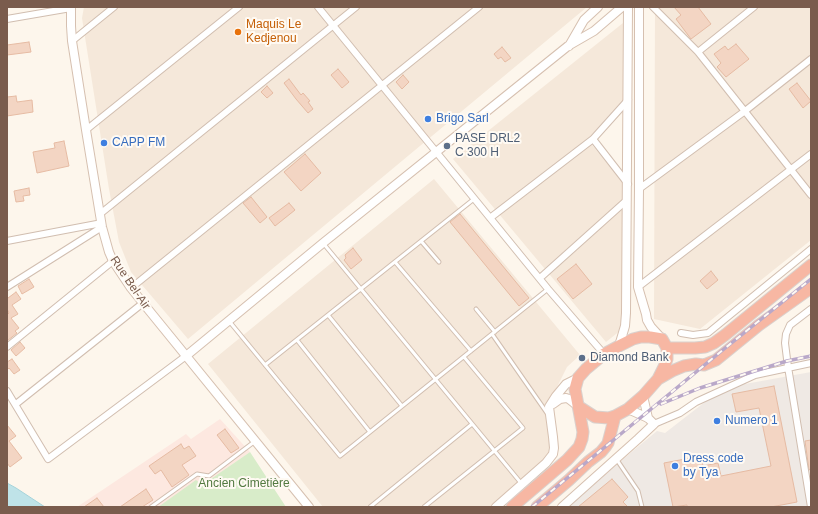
<!DOCTYPE html>
<meta charset="utf-8">
<style>
body{margin:0}
#map{position:relative;width:818px;height:514px;overflow:hidden;background:#fdf6ec;font-family:Arial,sans-serif}
canvas{display:block}
.frame{position:absolute;inset:0;border:8px solid #7a5c4d;pointer-events:none}
</style>
<div id="map">
<canvas width="818" height="514"></canvas>
<div class="frame"></div>
</div>
<script>
const context = document.querySelector('canvas').getContext('2d');
context.lineJoin = 'round';
function fillPath(path, color) {
  context.fillStyle = color;
  context.fill(path, 'evenodd');
}
function shape(rows) {
  const path = new Path2D();
  for (const r of rows) {
    path.moveTo(r[0], r[1]);
    for (let i = 2; i < r.length; i += 2) path.lineTo(r[i], r[i + 1]);
  }
  return path;
}
function stroke(path, color, width, dash) {
  context.strokeStyle = color;
  context.lineWidth = width;
  context.lineCap = dash ? 'butt' : 'round';
  context.setLineDash(dash || []);
  context.stroke(path);
}
function write(font, color, halo, rows, align = 'center') {
  context.font = font + ' Arial,sans-serif';
  context.lineWidth = 4;
  context.setLineDash([]);
  context.textBaseline = 'middle';
  context.strokeStyle = halo;
  context.fillStyle = color;
  for (const [text, x, y, turn = 0] of rows) {
    context.save();
    context.translate(x, y);
    context.rotate((+turn || 0) * Math.PI / 180);
    context.textAlign = isNaN(turn) ? turn : align;
    if (halo) context.strokeText(text, 0, 0);
    context.fillText(text, 0, 0);
    context.restore();
  }
}
const residential = shape([
 [84,7,587,7,188,339,131,272,119,242,109,189,82,18],
 [655,7,811,7,811,240,700,329,654,319],
 [623,23,628,31,629,106,587,139,628,188,626,326,606,342,453,159],
 [434,179,580,355,567,367,547,407,557,448,556,457,494,507,323,507,208,364]
]);
const commercial = shape([
 [220,419,250,452,201,486,196,481,158,507,77,507,186,434,191,439]
]);
const industrial = shape([
 [811,372,811,507,565,507,657,431,665,433,723,388]
]);
const green = shape([
 [250,452,286,507,158,507,196,480,202,485]
]);
const water = shape([
 [7,483,16,488,45,507,7,507,7,483]
]);
const building = shape([
 [674,7,698,7,711,24,691,39,676,19,681,15,674,7],
 [29,42,31,52,7,55,7,45,29,42],
 [736,44,749,59,726,77,717,67,721,63,714,54,725,46,728,50,736,44],
 [502,47,511,58,505,62,501,57,498,59,494,54,502,47],
 [338,69,349,82,342,88,331,75,338,69],
 [403,75,409,82,402,89,396,82,403,75],
 [289,79,301,95,303,93,310,101,308,102,313,109,308,113,296,99,284,83,289,79],
 [797,83,811,101,803,108,789,89,797,83],
 [267,86,273,93,267,98,261,92,267,86],
 [16,96,17,102,32,100,33,112,7,116,7,97,16,96],
 [64,141,69,166,37,173,33,152,55,148,54,143,64,141],
 [305,154,321,173,301,191,284,172,305,154],
 [29,188,30,195,23,196,24,201,16,202,14,191,29,188],
 [251,197,267,217,260,223,243,203,251,197],
 [289,203,295,210,275,226,269,218,289,203],
 [460,214,529,298,519,306,450,222,460,214],
 [353,248,362,260,351,269,344,260,346,258,345,255,353,248],
 [576,264,592,284,573,299,557,279,576,264],
 [711,271,718,280,707,289,700,281,711,271],
 [29,279,34,287,22,294,18,286,29,279],
 [16,292,21,299,12,305,18,314,11,318,19,328,15,331,17,333,7,341,7,314,8,314,9,313,7,309,7,297,8,298,16,292],
 [20,342,25,348,16,356,11,350,20,342],
 [12,359,20,370,14,374,9,368,7,370,7,362,12,359],
 [774,386,797,502,771,507,687,507,687,505,673,507,664,463,701,456,703,466,718,463,721,476,771,466,759,408,736,412,732,394,774,386],
 [7,425,16,436,9,441,22,458,10,467,7,463,7,425],
 [225,429,239,448,231,453,217,435,225,429],
 [811,440,811,469,809,470,805,441,811,440],
 [181,444,184,449,189,446,196,456,182,465,189,475,172,487,161,470,155,474,149,466,181,444],
 [612,479,628,497,623,502,628,507,578,507,612,479],
 [146,489,153,500,142,507,120,507,146,489],
 [97,498,104,507,84,507,97,498]
]);
const lane = shape([
 [421,241,439,262],
 [323,243,521,483],
 [395,262,471,351],
 [476,309,495,332],
 [328,315,402,406],
 [229,321,340,456,548,289],
 [492,334,547,413],
 [297,340,370,432],
 [265,365,474,199],
 [617,460,638,491,642,507],
 [151,507,197,474,209,476,254,442],
 [370,507,472,424],
 [424,507,523,428,464,357]
]);
const street = shape([
 [318,7,548,289,604,354],
 [653,7,698,52,811,195],
 [7,19,71,8],
 [72,41,114,7],
 [698,52,754,7],
 [86,130,239,7],
 [593,139,628,184],
 [639,189,745,111,811,59],
 [100,214,356,7],
 [490,218,593,139,628,100],
 [7,241,102,223],
 [540,278,627,200],
 [7,287,102,227],
 [638,287,811,154],
 [131,288,479,7],
 [681,333,693,335,708,333,811,249],
 [7,347,113,261],
 [7,391,48,459,186,356],
 [16,404,143,303],
 [654,424,680,413,696,402,755,375,811,363],
 [811,507,788,367,785,343,786,334,790,325,811,309]
]);
const secondary = shape([
 [71,7,71,26,72,41,86,130,102,227,109,252,113,261,131,288,143,303,309,507],
 [639,7,639,189,638,287,646,314,647,320,651,327,662,339],
 [569,46,584,20,598,7],
 [619,346,625,326,626,313,628,7],
 [186,356,323,243,568,46,594,31,622,7],
 [643,396,648,418],
 [553,404,560,399,566,398,569,399,578,406],
 [496,507,546,463,553,454,554,448,553,437,549,407,556,396,566,384,578,378],
 [562,507,638,439,654,424,648,418,628,409]
]);
const highway = shape([
 [658,379,665,365,667,359,667,348],
 [578,406,595,417,609,418,615,416,628,409,643,396,658,379,672,371,684,366,696,364,704,365,716,360,759,325,811,288],
 [512,507,567,460,579,447,582,439,583,432,575,389,578,378,586,369,604,354,619,346,633,339,641,337,650,337,662,339,667,348,695,348,705,347,714,343,725,335,811,265],
 [537,507,569,480,588,462,601,452,606,446,608,443,615,416]
]);
const rail = shape([
 [661,404,700,388,787,361,811,356],
 [532,507,724,349,811,279]
]);
const markers = [
 [238,32,4,"#e8710a"],
 [428,119,4,"#3f7fe0"],
 [104,143,4,"#3f7fe0"],
 [447,146,4,"#5c6f8a"],
 [582,358,4,"#5c6f8a"],
 [717,421,4,"#3f7fe0"],
 [675,466,4,"#3f7fe0"]
];
const foodNames = [
 ["Maquis Le",246,25],
 ["Kedjenou",246,39]
];
const shopNames = [
 ["Brigo Sarl",436,119],
 ["CAPP FM",112,143],
 ["Numero 1",725,421],
 ["Dress code",683,459],
 ["by Tya",683,473]
];
const serviceNames = [
 ["PASE DRL2",455,139],
 ["C 300 H",455,153],
 ["Diamond Bank",590,358]
];
const streetNames = [
 ["Rue Bel-Air",130,283,56]
];
const parkNames = [
 ["Ancien Cimetière",244,484]
];
fillPath(residential, '#f5e8da');
fillPath(commercial, '#fde8e0');
fillPath(industrial, '#efe9e4');
fillPath(green, '#d8ecc9');
fillPath(water, '#bfe3e8');
stroke(water, '#a5d3da', 1);
fillPath(building, '#f3d5c3');
stroke(building, '#e6bba3', 1);
stroke(lane, '#d1beb0', 5);
stroke(street, '#d1beb0', 8);
stroke(secondary, '#d6c0b0', 10);
stroke(highway, '#dad1cd', 13);
stroke(lane, '#fff', 3);
stroke(street, '#fff', 6);
stroke(secondary, '#fff', 8);
stroke(highway, '#f7b7a3', 11);
stroke(rail, '#b9a8c9', 3.5);
stroke(rail, '#fffaf3', 2, [6]);
for (const [x, y, r, color] of markers) {
  const dot = new Path2D();
  dot.arc(x, y, r, 0, 2 * Math.PI);
  context.fillStyle = color;
  context.fill(dot);
  stroke(dot, '#fffaf3', 1.5);
}
write('12px', '#c56008', '#fffaf3', foodNames, 'left');
write('12px', '#366cbe', '#fffaf3', shopNames, 'left');
write('12px', '#4e5e75', '#fffaf3', serviceNames, 'left');
write('12px', '#7a5c4d', '#fffaf3', streetNames);
write('12px', '#537a41', '#fffaf3', parkNames);
</script>
